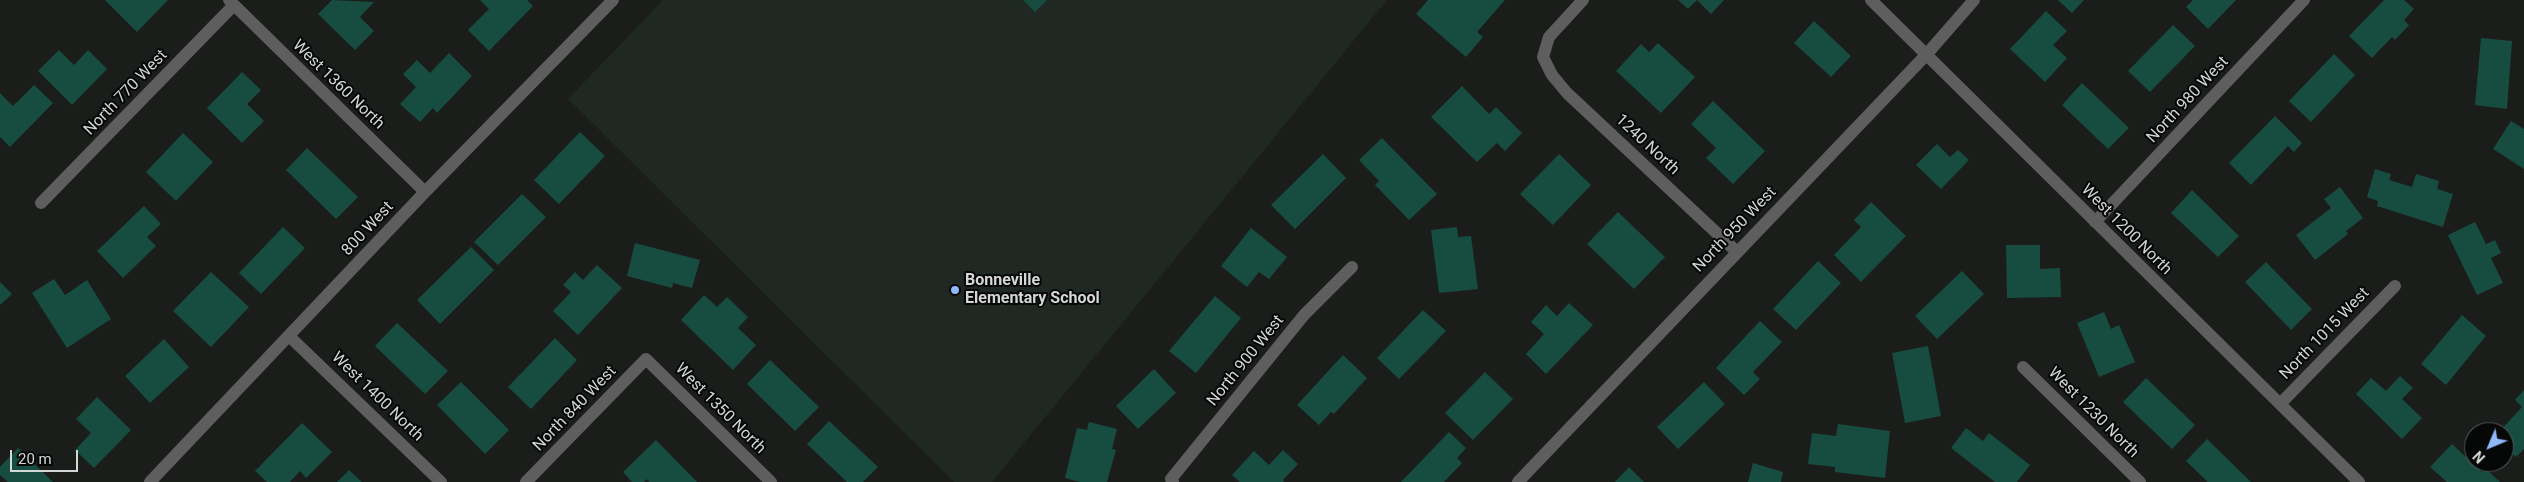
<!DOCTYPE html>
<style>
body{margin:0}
#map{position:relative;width:2524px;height:482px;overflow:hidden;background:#1b1d1b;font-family:Roboto,sans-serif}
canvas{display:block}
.north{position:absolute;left:2464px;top:422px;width:50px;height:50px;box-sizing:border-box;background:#060707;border:1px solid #595a5a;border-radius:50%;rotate:225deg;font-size:14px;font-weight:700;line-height:20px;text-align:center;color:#d5d7d6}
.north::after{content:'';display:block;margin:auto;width:18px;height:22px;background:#90b8fd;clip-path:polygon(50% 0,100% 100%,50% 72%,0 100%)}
.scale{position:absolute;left:10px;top:450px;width:68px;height:22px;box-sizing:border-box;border:2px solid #d5d7d6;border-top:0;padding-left:6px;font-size:15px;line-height:18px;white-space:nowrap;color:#d5d7d6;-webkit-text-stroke:4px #060707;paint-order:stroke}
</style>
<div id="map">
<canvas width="2524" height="482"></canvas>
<div class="north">N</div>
<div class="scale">20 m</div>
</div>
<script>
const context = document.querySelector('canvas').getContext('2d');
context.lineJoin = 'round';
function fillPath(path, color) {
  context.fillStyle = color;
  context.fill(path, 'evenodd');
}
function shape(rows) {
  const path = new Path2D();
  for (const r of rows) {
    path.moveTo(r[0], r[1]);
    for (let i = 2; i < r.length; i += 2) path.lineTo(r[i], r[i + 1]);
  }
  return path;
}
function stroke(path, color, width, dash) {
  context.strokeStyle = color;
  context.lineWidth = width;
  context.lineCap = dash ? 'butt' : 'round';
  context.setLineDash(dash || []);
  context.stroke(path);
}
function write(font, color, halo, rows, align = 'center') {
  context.font = font + ' Roboto,sans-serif';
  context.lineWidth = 4;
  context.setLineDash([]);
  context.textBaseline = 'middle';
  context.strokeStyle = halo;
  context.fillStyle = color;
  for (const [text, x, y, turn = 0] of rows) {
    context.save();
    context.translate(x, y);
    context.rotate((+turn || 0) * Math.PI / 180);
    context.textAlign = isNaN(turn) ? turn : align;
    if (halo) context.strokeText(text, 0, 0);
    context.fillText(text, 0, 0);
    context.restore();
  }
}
const built = shape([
 [663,0,1387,0,992,482,954,482,568,99]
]);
const building = shape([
 [105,0,168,0,137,32],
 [332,0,374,2,360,17,374,31,355,50,318,14],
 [480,0,527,0,533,6,489,51,468,30,489,9],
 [1023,0,1047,0,1035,12],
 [1428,0,1505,0,1477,32,1483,37,1466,57,1416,14],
 [1678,0,1724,0,1711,14,1697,0,1688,9],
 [2058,0,2084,0,2072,13],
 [2193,0,2236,0,2208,29,2186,7],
 [2384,0,2404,0,2414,9,2404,20,2409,25,2395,40,2392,37,2372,58,2349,36],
 [2046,11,2067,31,2053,45,2067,58,2045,82,2010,49],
 [1814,21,1851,56,1831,77,1794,43],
 [2173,25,2195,46,2150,92,2128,71],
 [2481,38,2512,41,2507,109,2475,105],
 [1658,43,1695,77,1661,113,1616,71,1641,44,1649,52],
 [59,50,74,65,88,50,107,69,72,105,38,71],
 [449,53,472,76,437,113,433,108,420,122,400,104,416,87,403,74,417,60,430,73],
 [2334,54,2355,75,2311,122,2289,101],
 [242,72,261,90,247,104,264,121,242,143,207,108],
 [2082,83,2129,128,2108,149,2062,105],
 [34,85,53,103,10,147,0,137,0,93,13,106],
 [1462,86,1489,114,1496,107,1522,133,1505,151,1497,143,1477,162,1431,117],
 [1713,101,1765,151,1733,184,1706,158,1716,148,1691,124],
 [2275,116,2302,143,2294,152,2288,146,2251,185,2229,163],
 [2511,121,2524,129,2524,169,2493,149],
 [580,132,605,156,559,204,534,180],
 [183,133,213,162,176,201,146,172],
 [1382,138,1437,194,1409,220,1375,185,1379,181,1359,160],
 [1937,144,1950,157,1958,150,1969,160,1941,189,1916,165],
 [307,148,358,197,336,219,286,170],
 [1323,154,1346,178,1295,229,1271,205],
 [1559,154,1591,185,1553,225,1520,194],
 [2375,169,2391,174,2389,180,2412,187,2416,174,2439,181,2437,189,2453,194,2443,227,2377,206,2378,201,2367,197],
 [2340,187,2363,218,2346,231,2348,234,2315,260,2296,235,2331,208,2324,199],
 [2192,190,2239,236,2218,257,2171,213],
 [522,194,546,217,498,265,474,242],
 [1871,202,1906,236,1861,282,1834,255,1861,227,1854,220],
 [144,206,161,224,147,237,156,246,123,278,97,251],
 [1618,212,1665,257,1634,289,1587,244],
 [2475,222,2486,244,2495,240,2501,253,2491,258,2503,283,2477,295,2448,235],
 [283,227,305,248,261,294,239,273],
 [1457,227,1458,237,1471,236,1478,289,1439,293,1431,230],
 [1251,228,1287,257,1269,279,1259,272,1247,287,1221,266],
 [635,243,700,260,692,288,673,283,672,288,627,276],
 [2006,245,2040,245,2040,269,2060,268,2061,297,2007,298],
 [471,247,494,270,440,324,417,300],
 [1818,261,1841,283,1796,330,1773,309],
 [2266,262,2312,309,2291,330,2245,282],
 [597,265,622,288,578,335,553,311,571,292,563,285,575,272,583,280],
 [1962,271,1984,294,1937,339,1915,316],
 [211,272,249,307,211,347,173,311],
 [54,279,65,295,87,280,111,319,67,348,32,293],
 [0,282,12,294,0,305],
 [704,295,717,307,727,297,748,317,738,328,756,345,733,370,681,320],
 [1215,296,1241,318,1196,373,1169,351],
 [1569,303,1593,325,1546,374,1526,354,1544,334,1531,322,1546,305,1557,316],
 [1423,310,1446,331,1399,379,1377,358],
 [2104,312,2111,329,2119,325,2135,362,2099,377,2077,323],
 [2462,315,2486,336,2446,385,2421,364],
 [1760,321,1782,342,1753,372,1760,379,1744,395,1716,368],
 [397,323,448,371,425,394,375,346],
 [555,338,577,360,531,409,508,387],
 [164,339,189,367,150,403,125,376],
 [1928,346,1941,416,1905,423,1892,353],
 [1343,355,1367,378,1334,414,1331,412,1319,425,1297,405],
 [770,360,819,407,795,431,747,384],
 [1154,369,1176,393,1138,429,1116,406],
 [1485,372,1513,399,1473,440,1445,413],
 [2400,376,2413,388,2402,399,2422,418,2402,439,2356,394,2371,378,2386,391],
 [2146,378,2195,425,2172,449,2123,402],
 [461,382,509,430,485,454,437,405],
 [1704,382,1725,404,1678,449,1657,427],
 [2524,390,2524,449,2516,457,2504,445,2504,432,2499,432,2522,407,2515,400],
 [97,397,131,430,94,468,75,450,91,433,76,419],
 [829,421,878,467,863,482,847,482,807,444],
 [1089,422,1117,429,1112,449,1116,450,1107,482,1080,482,1065,478,1077,428,1087,430],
 [302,423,332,452,306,478,300,471,290,482,267,482,255,471],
 [1838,424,1890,431,1885,478,1835,472,1835,467,1808,464,1812,433,1836,436],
 [1966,428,1983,441,1989,433,2030,465,2017,482,1995,482,1951,448],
 [1449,432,1466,448,1457,458,1462,463,1444,482,1401,482],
 [2207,439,2251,482,2208,482,2186,461],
 [656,440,697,482,649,482,647,479,644,482,632,482,623,472],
 [2452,444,2482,472,2486,469,2500,482,2447,482,2430,467],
 [18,448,53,482,8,482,0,475,0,467],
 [1283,450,1298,464,1283,480,1284,482,1240,482,1232,475,1254,451,1269,465],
 [1753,463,1783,472,1781,482,1748,482],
 [1629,467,1644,482,1615,482],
 [349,470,362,482,337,482]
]);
const minor = shape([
 [229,0,425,192],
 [1583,0,1549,37,1543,57,1552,75,1567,93,1737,252],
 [1871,0,2359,482],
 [41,203,234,5],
 [2095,222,2304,0],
 [289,336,441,482],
 [2023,367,2140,482],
 [2280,404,2395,286],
 [150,482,425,192,613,0],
 [526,482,646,359,771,482],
 [1173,482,1171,479,1304,315,1352,267],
 [1518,482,1926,55,1974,0]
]);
const markers = [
 [955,290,5,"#90b8fd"]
];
const streetNames = [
 ["West 1360 North",338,85,44],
 ["North 770 West",126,93,-46],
 ["North 980 West",2188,100,-47],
 ["1240 North",1647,145,43],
 ["800 West",368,229,-47],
 ["North 950 West",1735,230,-46],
 ["West 1200 North",2126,230,45],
 ["North 1015 West",2325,334,-46],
 ["North 900 West",1246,361,-51],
 ["West 1400 North",377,397,44],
 ["North 840 West",575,409,-46],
 ["West 1350 North",720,409,45],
 ["West 1230 North",2093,413,45]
];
const poiNames = [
 ["Bonneville",965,281],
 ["Elementary School",965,299]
];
fillPath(built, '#202823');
fillPath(building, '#174c41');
stroke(minor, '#5d5e5d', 12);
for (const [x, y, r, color] of markers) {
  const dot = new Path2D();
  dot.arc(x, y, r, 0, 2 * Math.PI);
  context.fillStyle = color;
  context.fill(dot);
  stroke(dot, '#060707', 2);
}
write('16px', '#d5d7d6', '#060707', streetNames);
write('bold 16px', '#d5d7d6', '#060707', poiNames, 'left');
</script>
